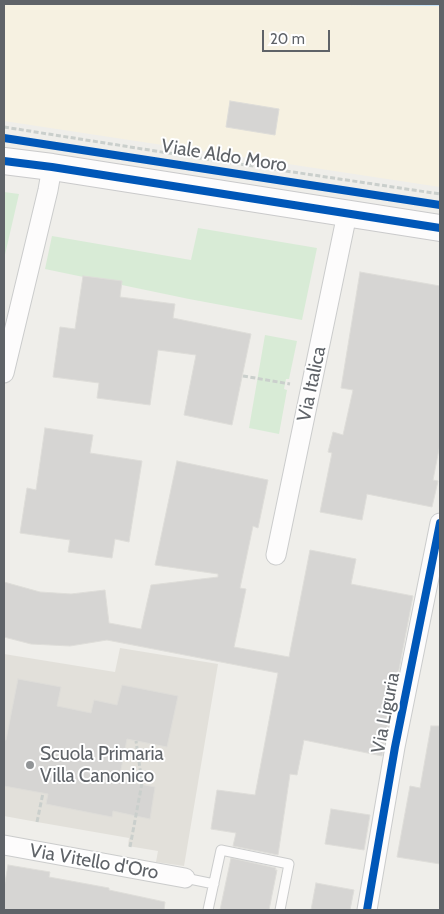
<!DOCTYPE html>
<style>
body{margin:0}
#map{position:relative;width:444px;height:914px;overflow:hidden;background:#efeeea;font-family:Cabin,sans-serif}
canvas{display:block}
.frame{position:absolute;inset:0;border:5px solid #5f6368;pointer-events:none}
.scale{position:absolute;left:262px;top:30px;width:68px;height:22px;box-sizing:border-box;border:2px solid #5f6368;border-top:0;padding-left:6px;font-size:15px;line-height:18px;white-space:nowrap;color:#5f6368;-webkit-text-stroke:4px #fff;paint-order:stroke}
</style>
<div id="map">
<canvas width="444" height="914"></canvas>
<div class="frame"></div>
<div class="scale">20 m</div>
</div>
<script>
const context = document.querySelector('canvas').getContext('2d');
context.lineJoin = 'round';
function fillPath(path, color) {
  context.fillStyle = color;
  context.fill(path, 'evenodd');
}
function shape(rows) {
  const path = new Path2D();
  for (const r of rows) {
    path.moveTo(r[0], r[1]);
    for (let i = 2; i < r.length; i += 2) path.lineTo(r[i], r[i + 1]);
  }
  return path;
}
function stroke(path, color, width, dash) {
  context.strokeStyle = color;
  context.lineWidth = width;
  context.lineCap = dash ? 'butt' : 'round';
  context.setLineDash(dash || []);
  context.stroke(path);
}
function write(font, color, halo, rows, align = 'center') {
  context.font = font + ' Cabin,sans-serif';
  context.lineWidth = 4;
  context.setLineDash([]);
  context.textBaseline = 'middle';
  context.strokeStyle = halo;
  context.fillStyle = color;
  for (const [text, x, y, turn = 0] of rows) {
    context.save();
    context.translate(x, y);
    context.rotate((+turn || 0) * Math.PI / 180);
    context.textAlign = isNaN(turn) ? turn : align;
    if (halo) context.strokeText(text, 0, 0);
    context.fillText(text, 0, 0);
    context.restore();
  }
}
const education = shape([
 [120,648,218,664,184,866,156,862,158,851,128,846,129,838,37,822,4,816,4,654,115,672]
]);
const green = shape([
 [4,192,19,194,4,259],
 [198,228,317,248,302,320,189,299,45,269,52,236,191,260],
 [265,335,297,341,289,379,286,379,284,389,287,390,279,434,249,428]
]);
const sand = shape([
 [4,4,251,4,440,6,440,187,4,121]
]);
const water = shape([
 [251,4,440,4,440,6]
]);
const building = shape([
 [230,101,279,109,275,135,226,127,230,101],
 [360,272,440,286,440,444,433,480,438,481,432,507,367,494,362,520,320,512,332,453,328,452,333,432,343,435,353,390,341,388,360,272],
 [83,276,122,281,120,297,175,304,173,318,251,334,232,425,184,415,196,355,158,350,150,405,97,398,99,383,53,377,60,327,75,329,83,276],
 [45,428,93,435,90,453,142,461,129,542,115,539,112,558,68,552,70,540,20,533,27,488,36,490,45,428],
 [177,461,268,480,258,528,253,526,240,588,246,589,234,647,289,657,310,550,356,559,351,584,413,596,397,680,394,680,386,719,389,720,382,756,304,740,297,775,290,774,278,855,233,846,236,833,211,829,217,790,255,795,278,673,107,640,70,646,31,644,4,637,4,582,40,592,71,594,105,590,109,623,141,629,151,585,218,577,218,574,155,565,177,461],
 [18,679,61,687,57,706,91,713,94,700,117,705,122,685,178,696,167,747,127,739,119,780,155,787,150,819,113,811,112,817,46,804,48,794,4,786,4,740,6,740,18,679],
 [431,726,440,726,440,864,397,857,410,786,420,788,431,726],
 [331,809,370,815,364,850,325,844,331,809],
 [231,858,276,868,275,870,277,870,269,910,220,910,231,858],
 [8,865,50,872,49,877,109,888,109,890,165,902,164,910,4,910,4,888,8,865],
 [316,883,354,890,350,910,311,910,316,883]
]);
const path = shape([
 [4,127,206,159,440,194],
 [243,376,290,384],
 [37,822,43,793],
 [130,847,142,783,136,741]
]);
const lane = shape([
 [185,878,214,884],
 [208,910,221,850,289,864,280,910]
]);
const street = shape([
 [4,373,48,190,52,167],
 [276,555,347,214],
 [4,845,185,878],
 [367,910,395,747,440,523]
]);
const secondary = shape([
 [4,161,52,167,440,228]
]);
const cycleway = shape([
 [4,138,440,205],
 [4,161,52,167,440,228],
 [367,910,395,747,440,523]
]);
const markers = [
 [30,765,5,"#919496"]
];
const streetNames = [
 ["Viale Aldo Moro",224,156,9],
 ["Via Italica",312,384,-78],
 ["Via Liguria",386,713,-79],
 ["Via Vitello d'Oro",94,862,10]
];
const poiNames = [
 ["Scuola Primaria",40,754],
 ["Villa Canonico",40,776]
];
fillPath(education, '#e2e0da');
fillPath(green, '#d8ebd6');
fillPath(sand, '#f6f1e1');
fillPath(water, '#bfe0f9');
fillPath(building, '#d6d5d3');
stroke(building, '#deddd9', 1);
stroke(lane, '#cbcccc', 11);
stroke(street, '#cbcccc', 21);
stroke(secondary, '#cacacb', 28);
stroke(path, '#cacfcc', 3, [5, 2.5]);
stroke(lane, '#fdfcfc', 9);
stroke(street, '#fdfcfc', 19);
stroke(secondary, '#fdfcfc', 26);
stroke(cycleway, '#0057b8', 8);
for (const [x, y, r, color] of markers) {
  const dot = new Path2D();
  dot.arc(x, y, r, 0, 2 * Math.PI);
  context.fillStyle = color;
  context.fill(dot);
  stroke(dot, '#fff', 2);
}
write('19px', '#5f6368', '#fff', streetNames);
write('19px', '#5f6368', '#fff', poiNames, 'left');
</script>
